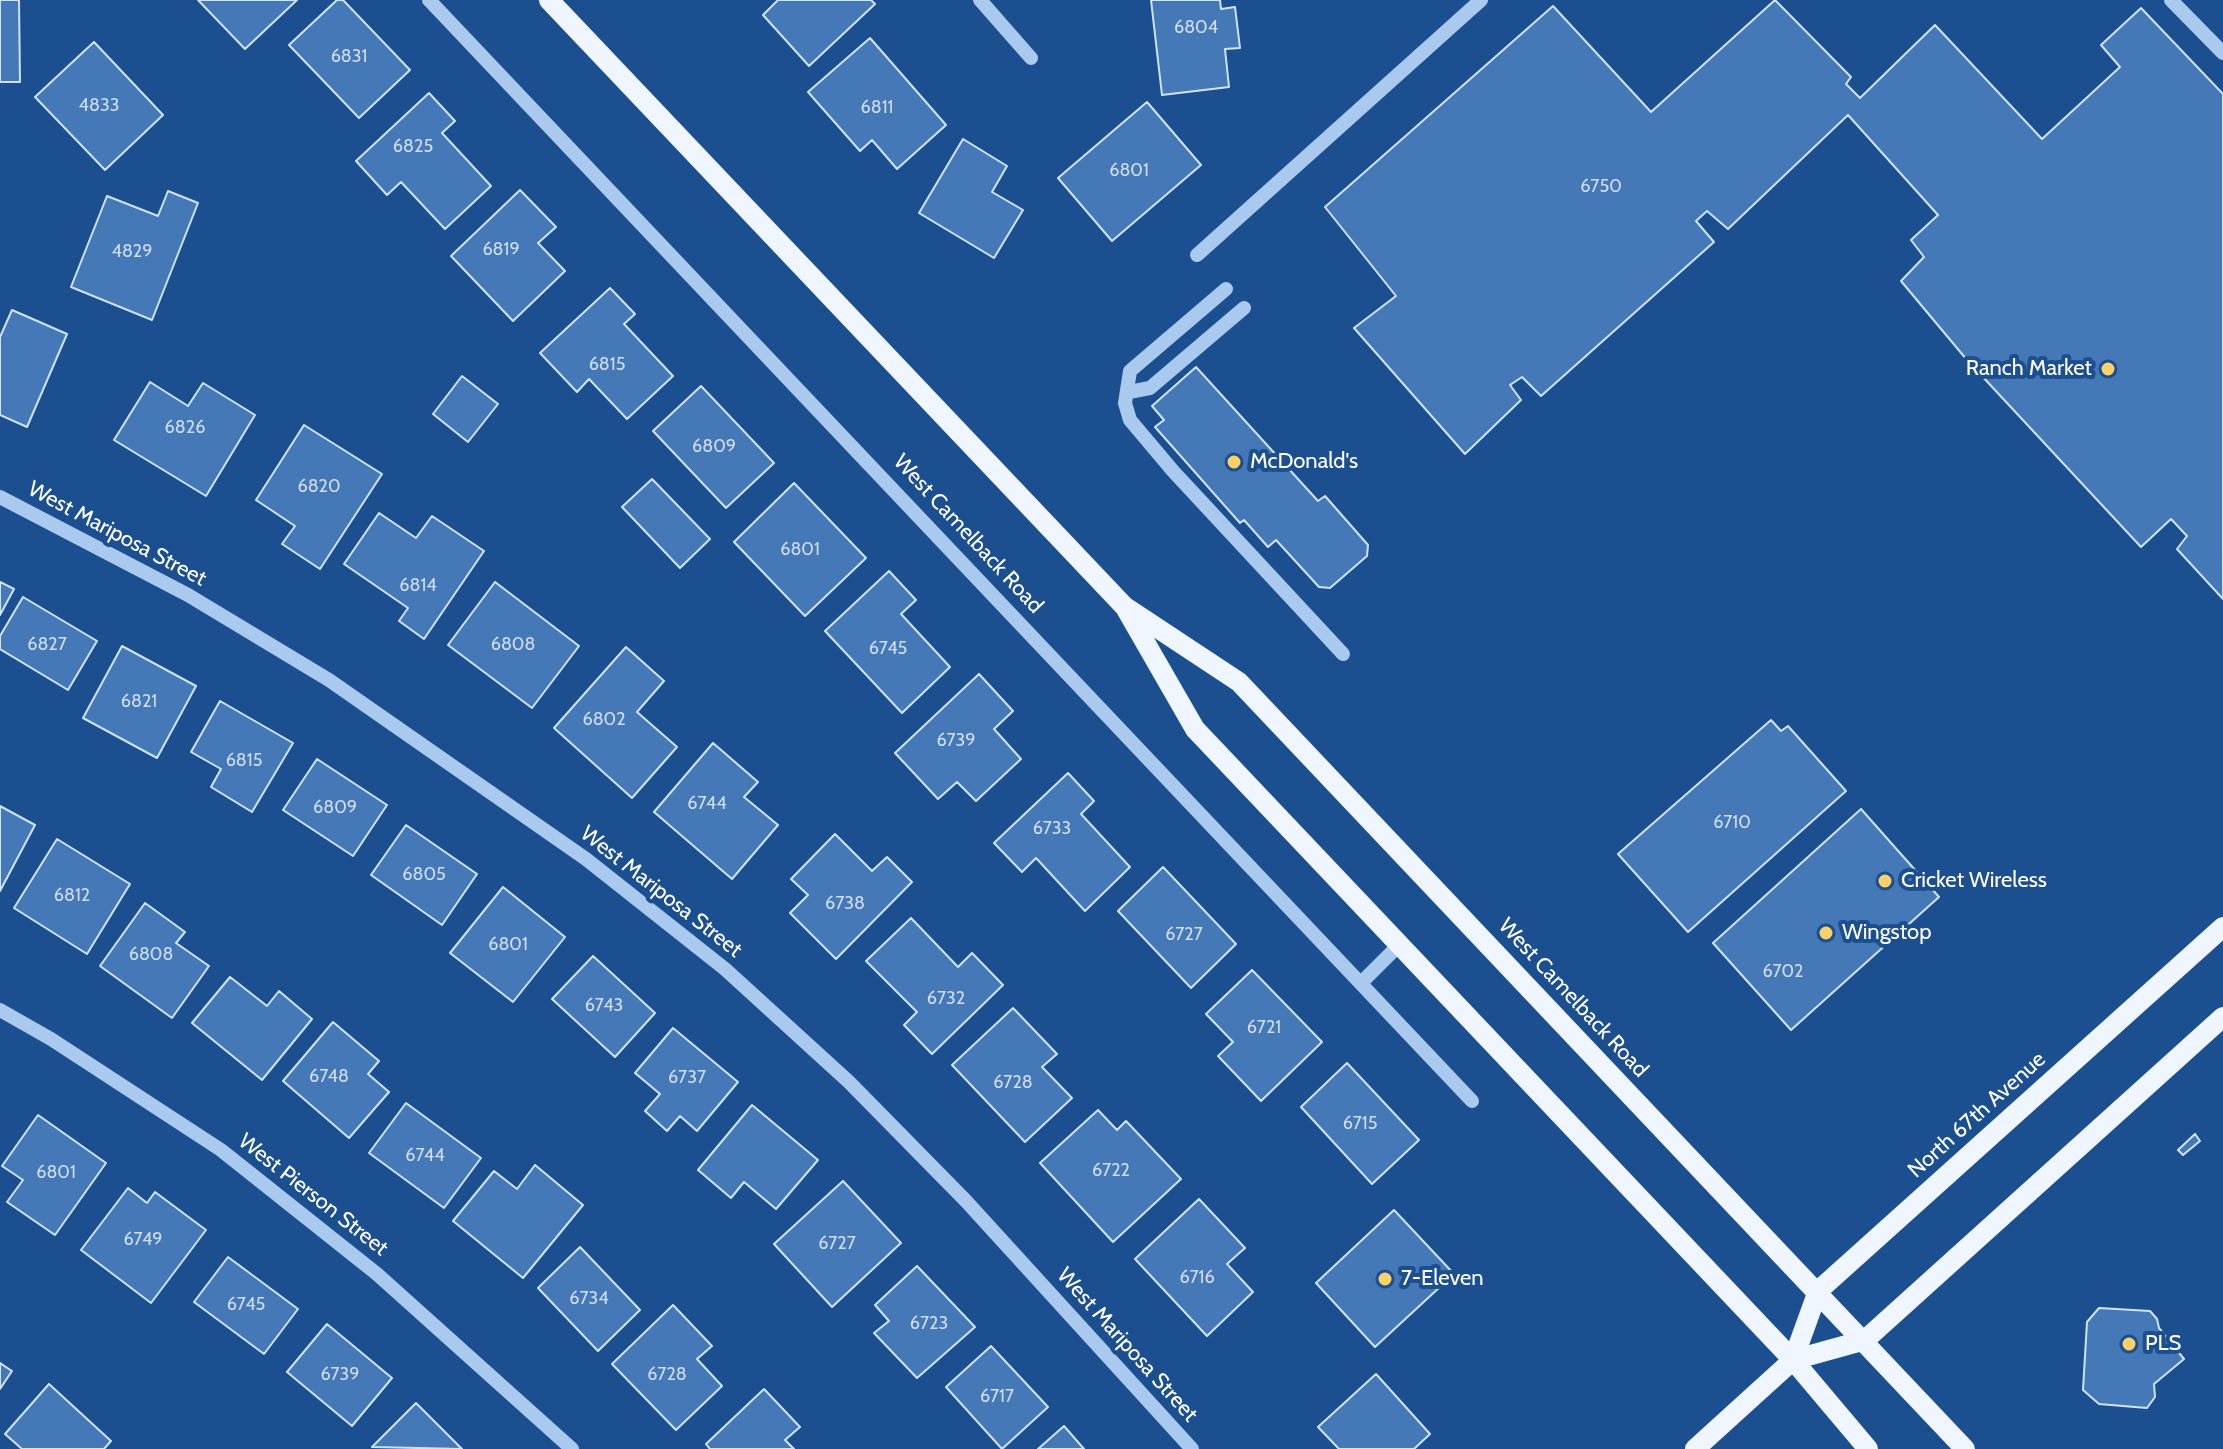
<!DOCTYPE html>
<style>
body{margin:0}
canvas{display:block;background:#1b4f8f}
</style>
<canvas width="2223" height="1449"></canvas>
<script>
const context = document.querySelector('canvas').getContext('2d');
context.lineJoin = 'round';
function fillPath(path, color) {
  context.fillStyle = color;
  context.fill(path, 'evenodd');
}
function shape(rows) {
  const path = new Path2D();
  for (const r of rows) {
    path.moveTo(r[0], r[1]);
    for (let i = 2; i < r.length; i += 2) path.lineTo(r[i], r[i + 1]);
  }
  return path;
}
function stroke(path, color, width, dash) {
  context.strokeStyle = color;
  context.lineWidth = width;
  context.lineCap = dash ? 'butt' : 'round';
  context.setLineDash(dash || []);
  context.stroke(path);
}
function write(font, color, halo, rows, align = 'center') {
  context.font = font + ' Cabin,sans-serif';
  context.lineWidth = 8;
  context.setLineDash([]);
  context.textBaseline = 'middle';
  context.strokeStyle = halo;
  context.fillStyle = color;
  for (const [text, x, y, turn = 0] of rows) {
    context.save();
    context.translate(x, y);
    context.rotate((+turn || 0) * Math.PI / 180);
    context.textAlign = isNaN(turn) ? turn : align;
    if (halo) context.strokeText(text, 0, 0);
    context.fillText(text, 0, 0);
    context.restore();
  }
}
const building = shape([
 [0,0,19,0,20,82,0,82,0,0],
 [198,0,297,0,245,49,198,0],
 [337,0,343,0,410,70,359,118,289,45,337,0],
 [778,0,871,0,875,4,809,66,763,15,778,0],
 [1151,0,1220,0,1221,9,1235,7,1240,48,1225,49,1229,87,1162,95,1151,0],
 [1775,0,1851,77,1846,84,1860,98,1935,25,2042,139,2120,67,2101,45,2141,8,2223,94,2223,599,2177,549,2187,536,2171,519,2141,547,1967,360,1901,281,1924,257,1911,240,1938,215,1848,115,1728,229,1707,211,1696,221,1714,242,1541,396,1522,377,1510,385,1521,400,1465,454,1354,328,1396,296,1325,207,1553,6,1651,112,1775,0],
 [870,38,946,125,897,169,872,140,860,151,808,92,870,38],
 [94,42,163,115,105,170,35,97,94,42],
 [429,93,455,121,442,133,491,186,445,229,401,182,387,195,356,161,429,93],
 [1147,102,1201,165,1112,241,1058,178,1147,102],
 [963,139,1007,166,992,192,1023,210,994,258,919,213,963,139],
 [520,190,556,227,538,243,565,271,513,321,451,256,520,190],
 [168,191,198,203,152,320,71,287,107,196,158,216,168,191],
 [610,288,635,314,624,324,673,376,627,419,589,379,577,392,540,353,610,288],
 [12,310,67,334,27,427,0,415,0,337,12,310],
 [1196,367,1318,501,1325,496,1368,545,1367,556,1330,588,1319,587,1276,540,1268,547,1244,520,1240,523,1155,427,1164,420,1152,406,1196,367],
 [462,376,498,404,468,442,433,414,462,376],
 [150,382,188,406,203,383,255,415,206,496,114,440,150,382],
 [701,386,774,463,726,508,653,431,701,386],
 [304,425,382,474,320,569,282,544,295,526,256,500,304,425],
 [652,479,710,539,680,568,622,507,652,479],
 [794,483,866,558,805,616,734,542,794,483],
 [379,513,416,538,432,516,484,551,424,639,399,621,408,608,344,564,379,513],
 [889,571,916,600,901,614,950,667,902,713,825,631,889,571],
 [0,582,14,589,0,615,0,582],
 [495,582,579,646,532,708,448,645,495,582],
 [23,597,97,641,68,690,0,649,0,636,23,597],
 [122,646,196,686,157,758,83,718,122,646],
 [626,647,664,681,637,712,677,747,632,798,554,728,626,647],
 [979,674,1013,711,994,729,1021,759,976,801,957,782,938,799,895,753,979,674],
 [220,701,293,743,252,812,211,787,221,769,191,752,220,701],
 [1771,720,1781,731,1788,726,1846,791,1688,932,1618,854,1771,720],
 [713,743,758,782,744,797,778,825,732,879,654,812,713,743],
 [317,759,387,805,353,856,283,810,317,759],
 [1068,773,1094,801,1081,814,1130,867,1085,911,1036,858,1022,872,994,843,1068,773],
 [0,806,35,825,0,891,0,806],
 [1861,809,1939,897,1791,1030,1713,943,1861,809],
 [406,825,477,874,442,925,371,875,406,825],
 [835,834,872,871,887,857,912,882,836,959,790,913,808,895,791,879,835,834],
 [57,839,130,884,87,954,14,908,57,839],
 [1163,867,1236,944,1191,988,1118,911,1163,867],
 [503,887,565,937,513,1002,450,953,503,887],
 [145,903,185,932,176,943,209,966,172,1018,100,966,145,903],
 [911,918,958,967,972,953,1003,985,932,1054,904,1025,917,1012,866,961,911,918],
 [593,956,655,1013,615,1057,552,999,593,956],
 [1252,970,1322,1042,1261,1101,1218,1056,1233,1042,1206,1014,1252,970],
 [230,977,267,1006,279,991,312,1019,262,1080,192,1023,230,977],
 [1013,1008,1057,1054,1042,1067,1072,1098,1025,1142,952,1065,1013,1008],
 [333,1022,379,1061,368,1074,389,1092,349,1138,283,1081,333,1022],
 [673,1028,738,1082,697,1131,680,1116,667,1131,645,1111,660,1094,635,1073,673,1028],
 [1347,1063,1419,1140,1372,1184,1301,1107,1347,1063],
 [406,1103,481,1158,444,1208,369,1153,406,1103],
 [752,1105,818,1160,776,1209,744,1182,731,1198,698,1170,752,1105],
 [1098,1110,1117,1130,1126,1121,1181,1179,1113,1242,1040,1163,1098,1110],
 [38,1115,106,1163,55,1235,7,1202,23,1180,2,1166,38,1115],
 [2195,1134,2200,1141,2183,1155,2178,1150,2195,1134],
 [535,1165,583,1205,523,1278,453,1221,494,1171,517,1189,535,1165],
 [843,1181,901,1243,832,1307,774,1244,843,1181],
 [128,1188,147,1203,155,1192,206,1230,151,1303,81,1250,128,1188],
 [1199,1199,1245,1248,1227,1264,1253,1292,1207,1336,1135,1259,1199,1199],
 [1394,1210,1454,1274,1375,1347,1316,1283,1394,1210],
 [580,1247,640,1310,598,1351,538,1288,580,1247],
 [228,1257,298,1309,264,1354,194,1302,228,1257],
 [917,1266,975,1327,917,1378,874,1333,889,1321,875,1305,917,1266],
 [673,1305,712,1346,697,1359,722,1386,676,1430,612,1364,673,1305],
 [2099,1308,2150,1311,2157,1319,2159,1328,2184,1359,2154,1384,2155,1397,2147,1408,2099,1404,2083,1390,2087,1322,2099,1308],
 [327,1324,392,1378,352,1426,287,1372,327,1324],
 [991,1346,1048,1407,1002,1449,946,1387,991,1346],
 [0,1363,12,1371,0,1389,0,1363],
 [1376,1374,1430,1434,1414,1449,1339,1449,1318,1427,1376,1374],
 [49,1384,111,1441,104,1449,22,1449,5,1434,49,1384],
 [764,1389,800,1427,785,1440,794,1449,710,1449,706,1444,764,1389],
 [416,1403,462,1449,372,1447,416,1403],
 [1064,1426,1084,1449,1038,1449,1064,1426]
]);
const minor = shape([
 [429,0,1472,1101],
 [980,0,1031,58],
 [2171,0,2223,53],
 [1197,255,1481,0],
 [1226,289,1130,371,1125,403,1130,420,1173,471,1343,654],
 [1129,392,1150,388,1244,308],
 [0,497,188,595,329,680,586,859,725,969,849,1082,966,1201,1192,1449],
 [1361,983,1400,944],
 [0,1010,51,1039,221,1150,377,1274,572,1449]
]);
const major = shape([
 [549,0,1124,606,1239,682,1965,1449],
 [1126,609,1195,729,1793,1360,1868,1449],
 [1793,1360,1865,1340,2223,1017],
 [1695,1449,1793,1360,1818,1291,2223,927]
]);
const markers = [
 [2108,369,8,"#ffd166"],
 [1234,462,8,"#ffd166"],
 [1885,881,8,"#ffd166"],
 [1826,933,8,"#ffd166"],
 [1385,1279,8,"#ffd166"],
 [2129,1344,8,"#ffd166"]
];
const numberNames = [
 ["6804",1196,28],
 ["6831",349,57],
 ["4833",99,106],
 ["6811",877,108],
 ["6825",413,147],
 ["6801",1129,171],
 ["6750",1601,187],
 ["6819",501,250],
 ["4829",132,252],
 ["6815",607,365],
 ["6826",185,428],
 ["6809",714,447],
 ["6820",319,487],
 ["6801",800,550],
 ["6814",418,586],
 ["6827",47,645],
 ["6808",513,645],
 ["6745",888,649],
 ["6821",139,702],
 ["6802",604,720],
 ["6739",956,741],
 ["6815",244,761],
 ["6744",707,804],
 ["6809",335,808],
 ["6710",1732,823],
 ["6733",1052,829],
 ["6805",424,875],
 ["6812",72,896],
 ["6738",845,904],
 ["6727",1184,935],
 ["6801",508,945],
 ["6808",151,955],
 ["6702",1783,972],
 ["6732",946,999],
 ["6743",604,1006],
 ["6721",1264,1028],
 ["6748",329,1077],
 ["6737",687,1078],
 ["6728",1013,1083],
 ["6715",1360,1124],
 ["6744",425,1156],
 ["6722",1111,1171],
 ["6801",56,1173],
 ["6749",143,1240],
 ["6727",837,1244],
 ["6716",1197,1278],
 ["6734",589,1299],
 ["6745",246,1305],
 ["6723",929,1324],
 ["6739",340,1375],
 ["6728",667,1375],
 ["6717",997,1397]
];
const poiNames = [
 ["Ranch Market",2092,369,"right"],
 ["McDonald's",1250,462],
 ["Cricket Wireless",1901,881],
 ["Wingstop",1842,933],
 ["7-Eleven",1401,1279],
 ["PLS",2145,1344]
];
const streetNames = [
 ["West Mariposa Street",117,534,28],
 ["West Camelback Road",968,534,47],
 ["West Mariposa Street",661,892,38],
 ["West Camelback Road",1573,998,47],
 ["North 67th Avenue",1977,1115,-42],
 ["West Pierson Street",313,1195,38],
 ["West Mariposa Street",1127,1345,48]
];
fillPath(building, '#4478b7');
stroke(building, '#cfe3fa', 2);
stroke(minor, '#a9c9ee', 14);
stroke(major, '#f0f6ff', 20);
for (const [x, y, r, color] of markers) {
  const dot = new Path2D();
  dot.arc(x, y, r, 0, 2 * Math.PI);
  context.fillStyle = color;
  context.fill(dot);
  stroke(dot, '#1b4f8f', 3);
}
write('18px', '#d0dded', null, numberNames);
write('22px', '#fff', '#1b4f8f', poiNames, 'left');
write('22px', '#fff', '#1b4f8f', streetNames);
</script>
